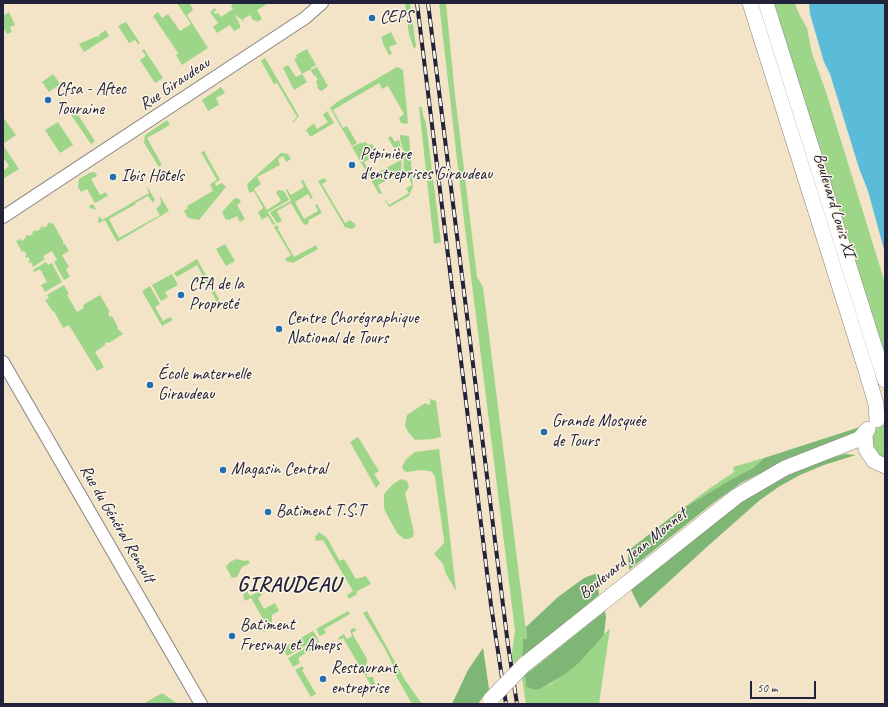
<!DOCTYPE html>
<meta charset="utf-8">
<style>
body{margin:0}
#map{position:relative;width:888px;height:707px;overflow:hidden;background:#f3e4c7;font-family:Caveat,sans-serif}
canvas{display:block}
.frame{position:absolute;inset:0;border:4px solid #22223b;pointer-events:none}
.scale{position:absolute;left:750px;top:681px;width:66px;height:18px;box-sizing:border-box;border:2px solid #22223b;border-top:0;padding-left:5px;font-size:12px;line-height:14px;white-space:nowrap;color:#22223b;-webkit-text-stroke:3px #fcf5e5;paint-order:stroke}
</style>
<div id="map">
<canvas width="888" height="707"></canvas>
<div class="frame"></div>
<div class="scale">50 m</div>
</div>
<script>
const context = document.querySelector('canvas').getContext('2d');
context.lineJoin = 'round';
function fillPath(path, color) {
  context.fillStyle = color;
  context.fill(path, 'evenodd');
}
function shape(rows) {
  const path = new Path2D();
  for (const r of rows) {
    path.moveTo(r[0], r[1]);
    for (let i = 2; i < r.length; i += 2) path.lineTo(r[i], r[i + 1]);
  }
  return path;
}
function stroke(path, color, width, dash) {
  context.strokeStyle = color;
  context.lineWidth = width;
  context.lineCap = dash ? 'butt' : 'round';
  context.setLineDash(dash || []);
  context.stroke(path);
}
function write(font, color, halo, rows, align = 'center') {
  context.font = font + ' Caveat,sans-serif';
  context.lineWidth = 3;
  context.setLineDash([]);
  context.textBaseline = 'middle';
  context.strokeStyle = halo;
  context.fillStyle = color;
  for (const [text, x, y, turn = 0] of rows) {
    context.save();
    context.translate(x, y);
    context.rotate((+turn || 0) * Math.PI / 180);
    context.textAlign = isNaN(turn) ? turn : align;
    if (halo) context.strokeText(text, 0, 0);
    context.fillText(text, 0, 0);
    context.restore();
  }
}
const green = shape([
 [177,3,190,3,193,10,187,15,208,48,182,65,176,55,178,53,153,16,158,12,162,18,168,14,180,31,191,24],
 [234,3,269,3,257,10,262,19,257,22,256,20,254,21,250,15,243,19,245,22,235,15,240,25,240,28,234,31,230,25,217,33,213,27,218,23,210,12,215,8,216,10,214,12,215,14,218,13,221,17,233,9,231,6],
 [405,3,410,3,416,46,414,49,409,35],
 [439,3,446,3,455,95,477,277,483,287,527,639,523,640,522,656,510,666,515,631,464,220],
 [773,3,795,3,799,14,807,28,812,53,826,92,885,283,885,358],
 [9,12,15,25,10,27,12,32,7,34,3,27,3,16],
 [126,22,140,43,138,44,135,40,129,43,118,26],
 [106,30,109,36,84,52,79,44,97,36,98,37,100,36,99,35,101,33],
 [391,32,397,44,389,47,392,54,389,55,382,42,383,41,381,37],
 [144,49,163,78,155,83,140,60,146,56,142,51],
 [307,49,316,65,311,68,311,70,317,67,328,86,322,91,319,90,317,87,318,87,316,81,318,80,315,75,314,76,311,70,310,71,309,70,302,74,307,82,294,90,283,68,288,65,296,77,302,74,294,59,297,58,296,55],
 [265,58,299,116,294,122,292,122,297,117,277,83,274,84,261,61],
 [397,67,403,70,408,123,406,124,401,123,399,118,404,114,388,86,382,89,379,83,333,110,343,128,347,126,357,143,352,146,330,108,337,102],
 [53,74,60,84,49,92,42,82],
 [221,87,225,93,216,98,219,105,208,111,202,100],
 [419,107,422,107,423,115,426,123,441,242,434,244],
 [327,111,334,123,312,136,310,136,306,130,314,123,317,129,328,122,323,115],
 [76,112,95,141,91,144,71,115],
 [3,117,16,135,3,144],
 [167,120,170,125,147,138,162,165,159,167,144,143,145,135],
 [58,122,73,145,60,153,45,130],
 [400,135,409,136,413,187,409,196,389,207,385,200,386,200,389,205,409,193,406,188,412,185,408,176,403,179,403,177,404,153,400,139],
 [391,136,395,142,399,140,402,154,401,176,400,178,398,174,378,185,382,193,379,194,352,147,360,143,362,143,365,142,369,145,372,144,378,154,364,162,372,176,401,160,388,138],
 [3,145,19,169,3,179,3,171,9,166,3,157],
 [204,151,220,180,215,183,216,186,222,183,226,187,199,220,188,218,184,211,188,208,187,206,213,191,210,184,217,180,201,152],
 [281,153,288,154,291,159,286,162,283,156,278,159,280,165,257,177,261,184,254,189,267,210,281,201,276,192,279,190,284,191,289,200,268,212,275,224,273,225,268,216,262,220,258,212,263,208,254,191,249,193,247,184],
 [95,172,97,176,91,179,100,195,106,192,108,196,93,204,96,210,90,208,89,206,95,203,87,189,81,192,78,187,79,179,89,173],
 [324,178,327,181,322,184,345,223,350,220,354,223,356,226,352,229,345,227,318,181],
 [303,180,313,198,311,199,308,194,295,202,304,219,318,211,315,205,317,204,322,213,309,220,308,224,304,225,291,203,277,211,282,221,278,223,276,222,270,212,291,201,286,190,287,189,291,195,304,187,301,181],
 [147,188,148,188,154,198,155,200,153,203,148,196,135,203,136,204,109,219,119,238,160,215,156,209,161,204,160,196,169,211,117,242,105,220,99,223,98,221,99,216,102,220,149,193],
 [235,198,239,199,241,202,237,205,245,219,240,222,237,216,229,220,228,219,226,220,222,212],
 [50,222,51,224,53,223,63,241,63,244,65,244,69,251,62,255,69,267,66,269,70,277,64,280,54,262,57,260,52,251,43,256,45,259,33,267,31,262,29,263,28,262,30,260,28,257,26,258,25,256,27,255,24,251,22,252,16,241,21,239,22,241,26,238,25,236,28,235,29,236,33,234,32,232,36,230,37,231,41,229,40,228,43,226,44,228,48,225,47,224],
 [277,225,279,228,278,229,294,257,316,245,318,249,293,263,286,261,285,259,291,255,274,227],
 [225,244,235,261,226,266,216,249],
 [197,259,219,299,217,307,213,309,210,304,216,300,197,265,177,277,174,273],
 [46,262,48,265,52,263,62,282,45,292,41,285,47,282,40,269,34,272,33,270],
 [172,274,178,285,165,292,168,297,161,301,152,285],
 [64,285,69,294,67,295,77,312,84,308,83,305,100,295,110,312,108,313,110,317,112,316,118,327,117,328,123,334,109,343,107,342,105,343,105,345,95,352,104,367,97,371,69,325,63,328,54,311,53,312,45,300,49,298,47,295],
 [150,286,160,304,155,307,163,321,170,317,173,320,162,326,142,291],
 [430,399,436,401,441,437,433,439,415,440,408,432,405,426,407,415,425,403,430,405],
 [885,424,885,459,881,458,874,451,872,438,876,429],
 [358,437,379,471,374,474,380,483,376,488,350,442],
 [439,449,447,511,456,591,446,574,443,564,434,554,444,543,444,540,435,477,432,472,429,471,421,470,407,472,404,471,402,467,406,459,415,452],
 [764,458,753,468,730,480,679,511,710,488,734,472,733,467],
 [401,479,407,481,409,487,405,493,414,533,413,537,408,539,404,539,397,533,385,511,384,507,384,494,393,484],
 [319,532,327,538,340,561,344,559,356,579,366,576,371,584,356,592,357,594,349,599,347,595,353,591,323,540,316,541,315,537],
 [236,559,245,561,248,560,250,563,242,567,237,577,232,578,226,567,230,562],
 [247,591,250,596,260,591,262,595,258,598,264,609,275,603,279,611,272,615,272,627,264,632,261,629,267,626,251,598,245,601,243,595],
 [348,611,350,614,324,629,326,633,320,636,316,629],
 [367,611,405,680,422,704,412,704,391,667,393,665,385,649,363,613],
 [354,628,357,630,352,633,367,659,366,670,367,677,373,677,375,684,374,688,368,691,367,690,372,687,343,638,338,640,339,637,344,634,347,639,352,636,350,630],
 [610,628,599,704,526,704,522,678,525,675,526,687,542,688,550,684,579,663],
 [313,631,318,639,287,656,283,648],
 [319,640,319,642,314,645,316,647,298,658,300,663,293,667,288,658],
 [302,666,304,669,302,670,316,694,311,697,295,670],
 [162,693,178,704,143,704]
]);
const forest = shape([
 [860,427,852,437,828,443,790,458,741,483,712,504,629,570,628,555,629,550,679,511,730,480,753,468,764,458],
 [845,454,856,455,824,465,800,475,780,486,760,500,709,545,640,608,631,590,745,499,794,471,828,459],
 [597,573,599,595,522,658,523,639,527,639,526,627,558,597,584,578],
 [605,611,606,617,604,635,579,663,565,674,542,688,536,690,526,687,525,675],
 [483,648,489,689,478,704,452,704,468,670]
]);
const water = shape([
 [809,3,885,3,885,253,868,191,859,168,830,74,824,62,810,14]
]);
const minor = shape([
 [3,217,305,18,322,3],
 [3,362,201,704]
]);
const major = shape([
 [750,3,865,367,876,404,877,420],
 [766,3,885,380],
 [868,429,865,435,866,449,874,461,885,466],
 [524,665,737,496,785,468,859,439,868,429]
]);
const rail = shape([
 [417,3,491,605,506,704],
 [428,3,508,645,517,704]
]);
const majorBridge = shape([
 [491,699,524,665]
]);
const markers = [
 [372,18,4,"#1f6fb2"],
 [48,100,4,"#1f6fb2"],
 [352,165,4,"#1f6fb2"],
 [113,177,4,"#1f6fb2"],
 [181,295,4,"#1f6fb2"],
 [279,329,4,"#1f6fb2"],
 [150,385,4,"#1f6fb2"],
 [544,432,4,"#1f6fb2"],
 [223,470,4,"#1f6fb2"],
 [268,512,4,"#1f6fb2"],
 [232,636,4,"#1f6fb2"],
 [323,679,4,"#1f6fb2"]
];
const poiNames = [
 ["CEPS",380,18],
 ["Cfsa - Aftec",56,90],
 ["Touraine",56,110],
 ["Pépinière",360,155],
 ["d'entreprises Giraudeau",360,175],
 ["Ibis Hôtels",121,177],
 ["CFA de la",189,285],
 ["Propreté",189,305],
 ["Centre Chorégraphique",287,319],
 ["National de Tours",287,339],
 ["École maternelle",158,375],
 ["Giraudeau",158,395],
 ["Grande Mosquée",552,422],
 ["de Tours",552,442],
 ["Magasin Central",231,470],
 ["Batiment T.S.T",276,512],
 ["Batiment",240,626],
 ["Fresnay et Ameps",240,646],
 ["Restaurant",331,669],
 ["entreprise",331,689]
];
const streetNames = [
 ["Rue Giraudeau",175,84,-34],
 ["Boulevard Louis XI",834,205,73],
 ["Rue du Général Renault",117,524,60],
 ["Boulevard Jean Monnet",633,554,-39]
];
const districtNames = [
 ["GIRAUDEAU",289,585]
];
fillPath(green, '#9ed689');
fillPath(forest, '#7eb775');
fillPath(water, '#5bbcda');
stroke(minor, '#8a8381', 14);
stroke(major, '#8a8381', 16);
stroke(minor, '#fff', 12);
stroke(major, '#fff', 15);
stroke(rail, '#22223b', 4);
stroke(rail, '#fcf5e5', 2.5, [8]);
stroke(majorBridge, '#8a8381', 16, []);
stroke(majorBridge, '#fff', 15);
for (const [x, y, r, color] of markers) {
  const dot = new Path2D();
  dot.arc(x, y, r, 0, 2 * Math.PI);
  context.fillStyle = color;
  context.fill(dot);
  stroke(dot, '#fcf5e5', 1.5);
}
write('17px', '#22223b', '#fcf5e5', poiNames, 'left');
write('17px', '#22223b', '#fcf5e5', streetNames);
context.letterSpacing = '1px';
write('bold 21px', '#22223b', '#fcf5e5', districtNames);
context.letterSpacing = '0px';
</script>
